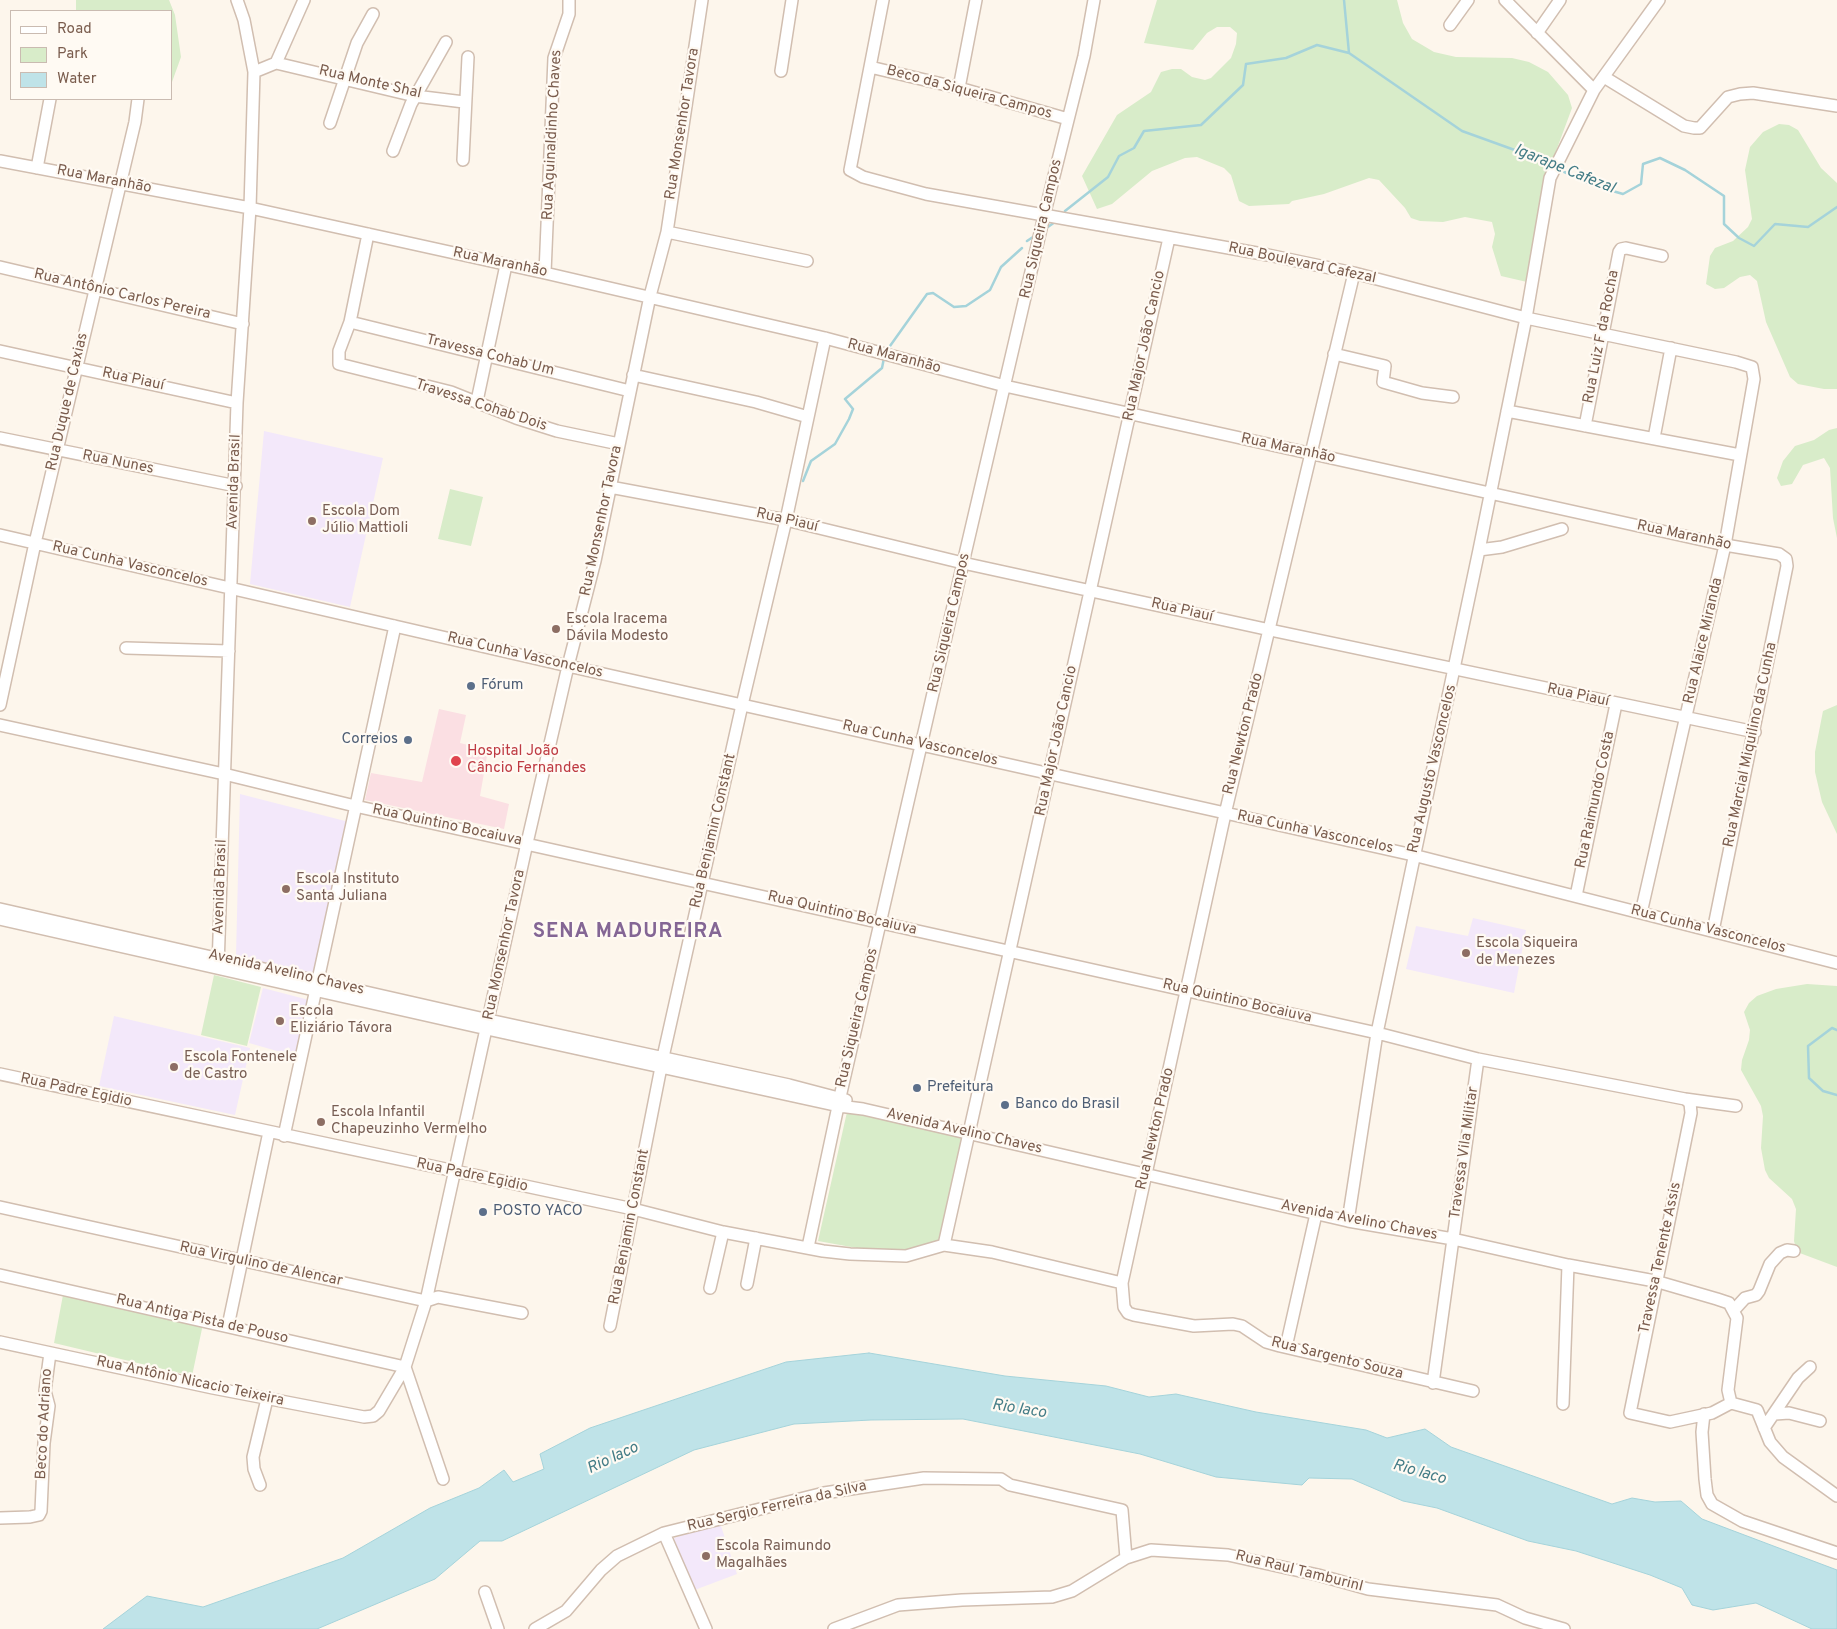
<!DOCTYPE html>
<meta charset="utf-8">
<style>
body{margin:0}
#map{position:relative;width:1837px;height:1629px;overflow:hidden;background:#fdf6ec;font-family:Overpass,sans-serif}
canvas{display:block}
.legend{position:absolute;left:10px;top:10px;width:162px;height:90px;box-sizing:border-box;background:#fffaf3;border:1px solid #cabbb1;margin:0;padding:6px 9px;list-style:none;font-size:15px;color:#7a5c4d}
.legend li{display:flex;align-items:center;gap:10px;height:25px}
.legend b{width:25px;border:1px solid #cabbb1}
</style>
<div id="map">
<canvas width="1837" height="1629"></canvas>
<ul class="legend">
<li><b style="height:6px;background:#fff"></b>Road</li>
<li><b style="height:14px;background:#d8ecc9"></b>Park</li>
<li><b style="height:14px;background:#bfe3e8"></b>Water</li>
</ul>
</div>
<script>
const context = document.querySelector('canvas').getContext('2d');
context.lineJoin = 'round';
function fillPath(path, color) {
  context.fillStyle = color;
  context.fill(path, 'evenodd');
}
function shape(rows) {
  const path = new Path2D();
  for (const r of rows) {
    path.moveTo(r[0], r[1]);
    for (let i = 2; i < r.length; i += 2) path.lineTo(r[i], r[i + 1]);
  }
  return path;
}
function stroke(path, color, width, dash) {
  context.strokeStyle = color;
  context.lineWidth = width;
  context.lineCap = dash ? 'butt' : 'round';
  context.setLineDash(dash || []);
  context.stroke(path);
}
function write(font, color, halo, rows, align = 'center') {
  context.font = font + ' Overpass,sans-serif';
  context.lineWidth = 4.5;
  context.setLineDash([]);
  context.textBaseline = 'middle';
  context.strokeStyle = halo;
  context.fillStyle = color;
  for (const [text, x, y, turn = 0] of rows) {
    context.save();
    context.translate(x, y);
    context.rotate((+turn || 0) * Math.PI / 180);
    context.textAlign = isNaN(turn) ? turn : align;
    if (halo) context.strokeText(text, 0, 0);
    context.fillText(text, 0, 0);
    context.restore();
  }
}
const education = shape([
 [264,431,383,458,350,607,250,584],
 [240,794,349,822,314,975,236,955],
 [1473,918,1526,930,1514,993,1406,969,1416,926,1468,936],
 [263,988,309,1000,298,1057,249,1043],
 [114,1016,250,1048,235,1115,99,1086],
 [720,1523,737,1574,692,1591,674,1538]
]);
const medical = shape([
 [439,709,466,715,460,743,488,750,480,796,509,804,504,829,365,800,371,773,422,782]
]);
const green = shape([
 [76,0,169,0,175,15,181,57,172,82,171,11,76,11],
 [1157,0,1397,0,1403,23,1412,39,1434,52,1456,57,1512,58,1529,62,1548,72,1568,95,1572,108,1549,170,1527,282,1501,276,1492,247,1495,234,1492,222,1465,217,1443,222,1420,221,1411,218,1405,208,1379,180,1369,178,1324,194,1292,201,1289,204,1249,206,1239,201,1231,175,1224,168,1197,157,1185,158,1152,171,1112,204,1097,209,1082,176,1117,115,1151,92,1161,72,1172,69,1181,69,1192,77,1205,80,1211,78,1231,58,1236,44,1237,33,1230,27,1217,27,1207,33,1193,50,1144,43],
 [1779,124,1789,125,1798,130,1821,168,1837,183,1837,389,1824,389,1798,384,1790,377,1766,322,1757,281,1750,275,1740,277,1724,288,1715,289,1706,284,1710,256,1715,248,1733,241,1748,227,1752,219,1745,170,1750,147,1763,132],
 [1837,428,1837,538,1833,518,1830,468,1824,458,1803,465,1792,484,1781,486,1777,478,1783,461,1795,446,1814,440,1829,430],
 [450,489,483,497,471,546,438,539],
 [1837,705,1837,834,1822,802,1815,772,1815,752,1823,711],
 [214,975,261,987,247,1046,201,1035],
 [1807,984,1837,986,1837,1267,1797,1252,1794,1241,1796,1209,1792,1199,1769,1178,1765,1170,1761,1148,1763,1116,1761,1106,1741,1070,1742,1060,1749,1040,1750,1030,1744,1012,1749,1003,1757,996,1776,989],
 [847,1112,964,1138,939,1243,909,1253,879,1252,818,1241],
 [63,1295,203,1324,192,1376,54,1343]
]);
const water = shape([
 [869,1353,1005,1376,1106,1386,1149,1397,1176,1394,1256,1412,1366,1430,1387,1438,1425,1429,1451,1447,1612,1504,1632,1498,1655,1502,1681,1501,1702,1519,1837,1570,1837,1629,1812,1629,1756,1603,1713,1610,1692,1605,1682,1588,1650,1575,1576,1551,1528,1541,1437,1508,1403,1501,1352,1479,1309,1478,1302,1485,1216,1477,1140,1454,963,1419,871,1420,794,1424,694,1450,502,1541,480,1541,435,1579,317,1629,103,1629,147,1596,203,1607,343,1558,430,1508,479,1488,504,1470,513,1482,544,1469,540,1454,590,1428,786,1362,869,1353]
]);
const stream = shape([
 [1344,0,1349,53,1462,131,1534,157,1553,167],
 [1558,169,1592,185,1623,194,1641,184,1643,164,1660,158,1685,170,1724,196,1724,224,1739,238,1754,246,1775,224,1808,227,1837,207],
 [1065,211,1108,177,1119,156,1134,148,1144,131,1201,125,1243,85,1246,64,1286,58,1317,45,1349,53],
 [1045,229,1055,222],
 [1027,241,1036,235],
 [890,346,927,294,933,293,954,307,966,306,990,290,1001,267,1022,248],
 [803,481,811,461,835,444,849,419,853,409,845,399,882,368,884,358],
 [1837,1030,1832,1028,1808,1046,1809,1078,1823,1091,1837,1095]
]);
const minor = shape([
 [883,0,850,170,863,177,926,194,1268,255,1354,273,1526,318,1736,362,1752,367,1754,379,1725,545,1641,913],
 [1505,0,1594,90],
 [1450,25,1468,0],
 [1537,33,1560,0],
 [276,63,415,96,464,102],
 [870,67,959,88,1068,119],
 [781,71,792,0],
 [254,72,276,63,304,0],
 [1604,77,1684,126,1694,128,1700,128,1728,97,1740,94,1753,93,1837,106],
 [959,88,976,0],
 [330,123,357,43,373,14],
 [393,151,411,104,446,42],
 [463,160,468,57],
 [0,161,250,208,545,273,825,338,1005,386,1725,545,1779,554,1786,559,1787,566,1713,931],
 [37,168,50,99],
 [667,232,807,261],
 [368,234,350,322,339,351,339,364,451,392,516,418,557,431,619,444],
 [0,267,243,324],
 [545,273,554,58,569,14,569,0],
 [1354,273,1225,814,1122,1283,1124,1307,1128,1313,1134,1315,1194,1326,1233,1324,1242,1326,1266,1342,1280,1346,1473,1391],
 [350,322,630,391],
 [0,351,237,403],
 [1334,354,1385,366,1383,382,1422,393,1453,397],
 [633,375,756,402,808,417],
 [477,401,506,265],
 [1507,411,1740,455],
 [1585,426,1619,252,1621,249,1626,248,1662,256],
 [0,438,236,486],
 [1654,438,1671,348],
 [610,487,786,520,963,563,1270,630,1755,732],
 [0,535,568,666,1413,855,1837,963],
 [1479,550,1502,547,1562,529],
 [126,648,229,651],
 [0,705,35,543,135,122,138,99],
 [0,725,224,774,355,806,1377,1033,1478,1059,1685,1099,1690,1103,1691,1113,1630,1413,1670,1422,1712,1413,1731,1403],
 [1576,896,1616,704],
 [0,909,489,1020,789,1085,846,1100],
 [0,919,487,1029,839,1106,863,1109,1348,1221,1453,1239,1568,1265,1655,1281,1717,1299,1729,1303,1737,1318,1728,1390,1731,1403,1757,1410,1770,1442,1783,1457,1837,1496],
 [218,967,237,403,250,208,254,72,244,20,237,0],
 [0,1074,633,1209,723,1232,823,1251,850,1254,906,1256,944,1245],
 [1685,1099,1736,1106],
 [284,1136,395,626],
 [0,1207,426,1301,438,1297,522,1313],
 [1348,1221,1377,1033,1479,550,1526,318,1550,178,1594,90,1659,0],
 [944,1245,1169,238],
 [944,1245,992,1252,1122,1283],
 [808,1247,840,1097,963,563,1044,216,1084,56,1094,0],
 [0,1275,405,1367,443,1479],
 [747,1284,756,1238],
 [710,1288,723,1232],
 [1734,1310,1745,1298,1756,1295,1759,1291,1770,1264,1780,1253,1787,1250,1794,1251],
 [228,1326,269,1132],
 [610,1326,663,1057,742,705,786,520,825,338],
 [0,1342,213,1388,364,1417,373,1416,379,1411,405,1367,426,1301,527,843,568,666,595,561,650,296,667,232,702,0],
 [1286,1347,1316,1214],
 [1433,1383,1478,1059],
 [1563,1404,1568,1265],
 [1704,1414,1702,1432,1705,1479,1707,1495,1712,1504,1742,1521,1837,1553],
 [1775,1414,1789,1413,1820,1421],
 [1764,1428,1798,1378,1810,1367],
 [260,1485,254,1469,253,1457,267,1399],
 [0,1518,30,1517,39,1515,41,1511,44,1443,49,1406,45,1391,50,1353],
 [664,1533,706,1629],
 [485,1592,498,1629],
 [535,1629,566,1611,601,1570,617,1556,664,1533,824,1493,924,1478,1001,1479,1010,1485,1122,1510,1126,1558],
 [834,1629,898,1605,962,1600,1052,1597,1072,1591,1126,1558,1151,1550,1228,1555,1318,1575,1368,1589,1497,1605,1525,1618,1564,1629]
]);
const markers = [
 [312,521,5,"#8d6e63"],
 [556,629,5,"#8d6e63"],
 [471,686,5,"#5c6f8a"],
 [408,740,5,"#5c6f8a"],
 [456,761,6,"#e0444e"],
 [286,889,5,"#8d6e63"],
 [1466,953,5,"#8d6e63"],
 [280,1021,5,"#8d6e63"],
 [174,1067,5,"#8d6e63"],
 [917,1088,5,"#5c6f8a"],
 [1005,1105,5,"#5c6f8a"],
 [321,1122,5,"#8d6e63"],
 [483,1212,5,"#5c6f8a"],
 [706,1556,5,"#8d6e63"]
];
const streetNames = [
 ["Rua Monte Shal",370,83,13],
 ["Beco da Siqueira Campos",969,93,15],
 ["Rua Monsenhor Tavora",683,124,-81],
 ["Rua Aguinaldinho Chaves",553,135,-87],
 ["Rua Maranhão",104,180,11],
 ["Rua Siqueira Campos",1042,229,-77],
 ["Rua Maranhão",500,263,12],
 ["Rua Boulevard Cafezal",1302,264,12],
 ["Rua Antônio Carlos Pereira",122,295,13],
 ["Rua Luiz F da Rocha",1602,337,-79],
 ["Rua Major João Cancio",1145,346,-78],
 ["Travessa Cohab Um",490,356,14],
 ["Rua Maranhão",894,357,15],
 ["Rua Piauí",133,380,12],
 ["Rua Duque de Caxias",68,402,-77],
 ["Travessa Cohab Dois",481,406,18],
 ["Rua Maranhão",1288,449,12],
 ["Rua Nunes",118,463,11],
 ["Avenida Brasil",235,482,-88],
 ["Rua Monsenhor Tavora",602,521,-78],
 ["Rua Piauí",787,521,13],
 ["Rua Maranhão",1684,536,12],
 ["Rua Cunha Vasconcelos",130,565,13],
 ["Rua Piauí",1182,611,13],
 ["Rua Siqueira Campos",950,623,-77],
 ["Rua Alaice Miranda",1704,641,-77],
 ["Rua Cunha Vasconcelos",525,656,13],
 ["Rua Piauí",1578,696,12],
 ["Rua Newton Prado",1244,734,-76],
 ["Rua Major João Cancio",1057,741,-78],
 ["Rua Cunha Vasconcelos",920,744,13],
 ["Rua Marcial Miquilino da Cunha",1751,745,-78],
 ["Rua Augusto Vasconcelos",1433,769,-77],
 ["Rua Raimundo Costa",1596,800,-78],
 ["Rua Quintino Bocaiuva",447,826,12],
 ["Rua Benjamin Constant",714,831,-77],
 ["Rua Cunha Vasconcelos",1315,833,12],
 ["Avenida Brasil",221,887,-88],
 ["Rua Quintino Bocaiuva",842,914,13],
 ["Rua Cunha Vasconcelos",1708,930,14],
 ["Rua Monsenhor Tavora",505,945,-78],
 ["Avenida Avelino Chaves",286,973,13],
 ["Rua Quintino Bocaiuva",1237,1002,13],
 ["Rua Siqueira Campos",858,1018,-77],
 ["Rua Padre Egidio",76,1091,12],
 ["Rua Newton Prado",1156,1129,-77],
 ["Avenida Avelino Chaves",964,1132,13],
 ["Travessa Vila Militar",1465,1153,-82],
 ["Rua Padre Egidio",472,1176,12],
 ["Avenida Avelino Chaves",1359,1221,11],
 ["Rua Benjamin Constant",630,1227,-79],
 ["Travessa Tenente Assis",1661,1258,-78],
 ["Rua Virgulino de Alencar",261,1265,12],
 ["Rua Antiga Pista de Pouso",202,1320,13],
 ["Rua Sargento Souza",1337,1359,14],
 ["Rua Antônio Nicacio Teixeira",190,1382,12],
 ["Beco do Adriano",45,1424,-87],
 ["Rua Sergio Ferreira da Silva",777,1507,-13],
 ["Rua Raul Tamburinl",1299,1572,14]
];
const educationNames = [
 ["Escola Dom",322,512],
 ["Júlio Mattioli",322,529],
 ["Escola Iracema",566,620],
 ["Dávila Modesto",566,637],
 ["Escola Instituto",296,880],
 ["Santa Juliana",296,897],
 ["Escola Siqueira",1476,944],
 ["de Menezes",1476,961],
 ["Escola",290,1012],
 ["Eliziário Távora",290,1029],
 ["Escola Fontenele",184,1058],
 ["de Castro",184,1075],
 ["Escola Infantil",331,1113],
 ["Chapeuzinho Vermelho",331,1130],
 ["Escola Raimundo",716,1547],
 ["Magalhães",716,1564]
];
const serviceNames = [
 ["Fórum",481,686],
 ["Correios",398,740,"right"],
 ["Prefeitura",927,1088],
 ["Banco do Brasil",1015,1105],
 ["POSTO YACO",493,1212]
];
const healthNames = [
 ["Hospital João",467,752],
 ["Câncio Fernandes",467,769]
];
const waterNames = [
 ["Igarape Cafezal",1564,170,22],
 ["Rio Iaco",1019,1410,9],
 ["Rio Iaco",613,1459,-25],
 ["Rio Iaco",1419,1473,16]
];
const districtNames = [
 ["SENA MADUREIRA",628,933]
];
fillPath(education, '#f3e8fa');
fillPath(medical, '#fbdfe3');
fillPath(green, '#d8ecc9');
fillPath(water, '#bfe3e8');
stroke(water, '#a5d3da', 1);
stroke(stream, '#a5d3da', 2.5);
stroke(minor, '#d1beb0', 14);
stroke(minor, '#fff', 11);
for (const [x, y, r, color] of markers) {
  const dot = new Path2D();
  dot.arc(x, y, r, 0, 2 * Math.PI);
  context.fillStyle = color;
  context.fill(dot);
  stroke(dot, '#fffaf3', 2);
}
write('15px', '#7a5c4d', '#fffaf3', streetNames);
write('15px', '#785e54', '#fffaf3', educationNames, 'left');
write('15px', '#4e5e75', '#fffaf3', serviceNames, 'left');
write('15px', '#be3a42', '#fffaf3', healthNames, 'left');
write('italic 16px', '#437c86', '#fffaf3', waterNames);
context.letterSpacing = '1px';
write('bold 20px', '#846695', '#fffaf3', districtNames);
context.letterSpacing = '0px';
</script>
